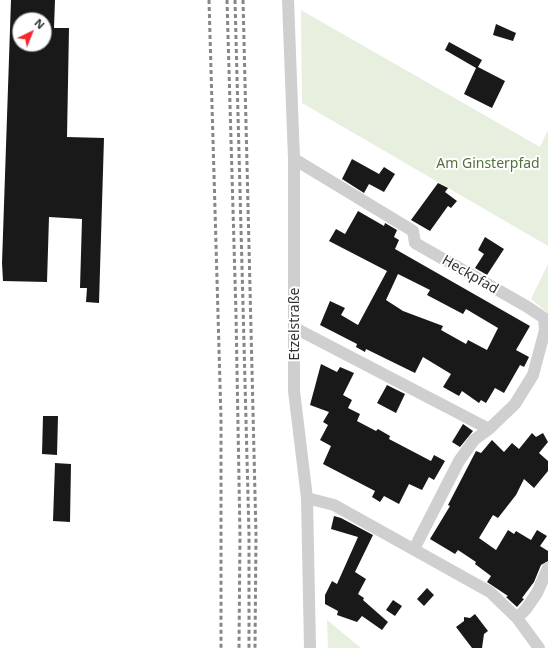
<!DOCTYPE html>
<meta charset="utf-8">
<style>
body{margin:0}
#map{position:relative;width:548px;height:648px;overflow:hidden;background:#fff;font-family:"Noto Sans",sans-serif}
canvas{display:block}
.north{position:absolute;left:12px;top:12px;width:40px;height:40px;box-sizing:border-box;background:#fff;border:1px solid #adadad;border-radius:50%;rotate:43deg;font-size:11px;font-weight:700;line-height:16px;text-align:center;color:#323232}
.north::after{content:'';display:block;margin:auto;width:14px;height:18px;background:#f4292f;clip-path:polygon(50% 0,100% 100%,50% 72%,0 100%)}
</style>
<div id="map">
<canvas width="548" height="648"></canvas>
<div class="north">N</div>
</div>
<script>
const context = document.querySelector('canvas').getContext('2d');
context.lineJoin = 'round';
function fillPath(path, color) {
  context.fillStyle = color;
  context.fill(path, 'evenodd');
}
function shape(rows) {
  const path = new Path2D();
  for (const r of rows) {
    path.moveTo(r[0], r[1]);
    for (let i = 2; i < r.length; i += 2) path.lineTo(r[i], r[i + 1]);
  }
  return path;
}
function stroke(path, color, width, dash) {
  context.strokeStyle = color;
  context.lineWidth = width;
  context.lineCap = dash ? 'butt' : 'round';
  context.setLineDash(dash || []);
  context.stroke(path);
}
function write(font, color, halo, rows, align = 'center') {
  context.font = font + ' "Noto Sans",sans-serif';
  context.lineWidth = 4;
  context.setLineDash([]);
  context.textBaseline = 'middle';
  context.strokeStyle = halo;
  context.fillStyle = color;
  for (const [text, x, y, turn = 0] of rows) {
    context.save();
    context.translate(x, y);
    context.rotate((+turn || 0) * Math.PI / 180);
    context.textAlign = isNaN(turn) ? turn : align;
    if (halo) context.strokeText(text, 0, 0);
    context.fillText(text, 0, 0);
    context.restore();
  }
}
const green = shape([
 [301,10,540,147,548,130,548,246,302,103],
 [548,264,548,313,531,299],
 [327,620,361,648,328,648]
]);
const building = shape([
 [11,0,55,0,54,28,69,28,67,137,104,138,99,303,86,302,87,288,80,288,82,219,49,217,47,282,3,281,2,263],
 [20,20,44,20,44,44,20,44],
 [496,24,516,33,513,41,493,35],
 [449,42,482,60,478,67,505,81,492,108,464,94,476,68,445,50],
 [352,159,379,174,384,167,395,174,384,192,369,184,364,193,342,179],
 [438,183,448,188,445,192,457,201,451,208,448,206,430,231,411,220],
 [358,211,384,226,385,223,397,230,394,237,399,240,395,249,530,326,516,350,529,357,524,367,520,365,504,393,495,388,486,403,481,400,479,403,462,391,459,396,443,387,451,374,423,357,415,373,366,349,365,352,356,347,357,344,320,325,330,301,345,308,341,315,358,325,387,271,329,241,336,229,345,234],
 [398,274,430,290,427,295,463,314,466,309,498,328,487,350,468,340,466,344,441,330,443,326,403,311,386,300],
 [485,237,504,249,487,275,475,268,484,254,478,250],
 [321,364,337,372,340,367,354,373,343,395,352,400,348,408,360,414,357,421,376,431,378,429,390,436,389,439,431,461,434,455,445,461,434,480,429,477,422,490,409,484,399,504,384,496,380,502,372,497,375,491,323,464,331,446,320,440,328,425,323,422,329,412,310,405],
 [387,385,405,394,396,413,377,403],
 [43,416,58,416,57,455,42,454],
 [463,424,473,431,460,447,452,442],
 [532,433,536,437,543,433,548,442,539,453,548,461,548,471,534,488,524,479,516,495,498,518,493,515,479,538,496,550,508,530,514,534,516,531,531,540,537,530,547,536,540,546,548,551,548,561,541,565,534,582,522,598,524,599,517,607,506,597,508,596,487,582,491,576,475,564,476,562,458,550,455,554,430,539,450,506,448,505,476,451,481,453,492,440,504,452,512,443,519,449],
 [55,463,71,464,70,522,53,521],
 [334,516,341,518,373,535,355,572,366,579,358,594,364,598,363,600,388,622,382,630,362,616,357,622,337,615,338,611,325,604,325,595,332,581,337,584,358,537,331,529],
 [427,588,434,595,424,606,417,599],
 [393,600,402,606,395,616,386,610],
 [475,614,488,631,484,634,482,648,472,648,456,627,464,621,464,617,470,618]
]);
const street = shape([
 [288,0,294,159,294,391,307,498,310,648],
 [294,159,413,231,415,243,526,306,544,318,545,330,533,375,515,404,489,429,474,440,459,461,414,549],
 [295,328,489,429],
 [307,498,334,505,490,592,517,618,539,648],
 [517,618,526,609,537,593,548,568]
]);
const rail = shape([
 [209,0,221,419,221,648],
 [227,0,236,314,240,535,239,648],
 [235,0,249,534,249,648],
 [243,0,256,535,255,648]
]);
const parkNames = [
 ["Am Ginsterpfad",488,164]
];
const streetNames = [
 ["Heckpfad",470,275,30],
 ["Etzelstraße",295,324,-90]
];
fillPath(green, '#e7efdf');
fillPath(building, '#191919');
stroke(street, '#cfcfcf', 12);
stroke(rail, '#878787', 3, [4, 3]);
write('14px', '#52723a', '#fff', parkNames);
write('14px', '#323232', '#fff', streetNames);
</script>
